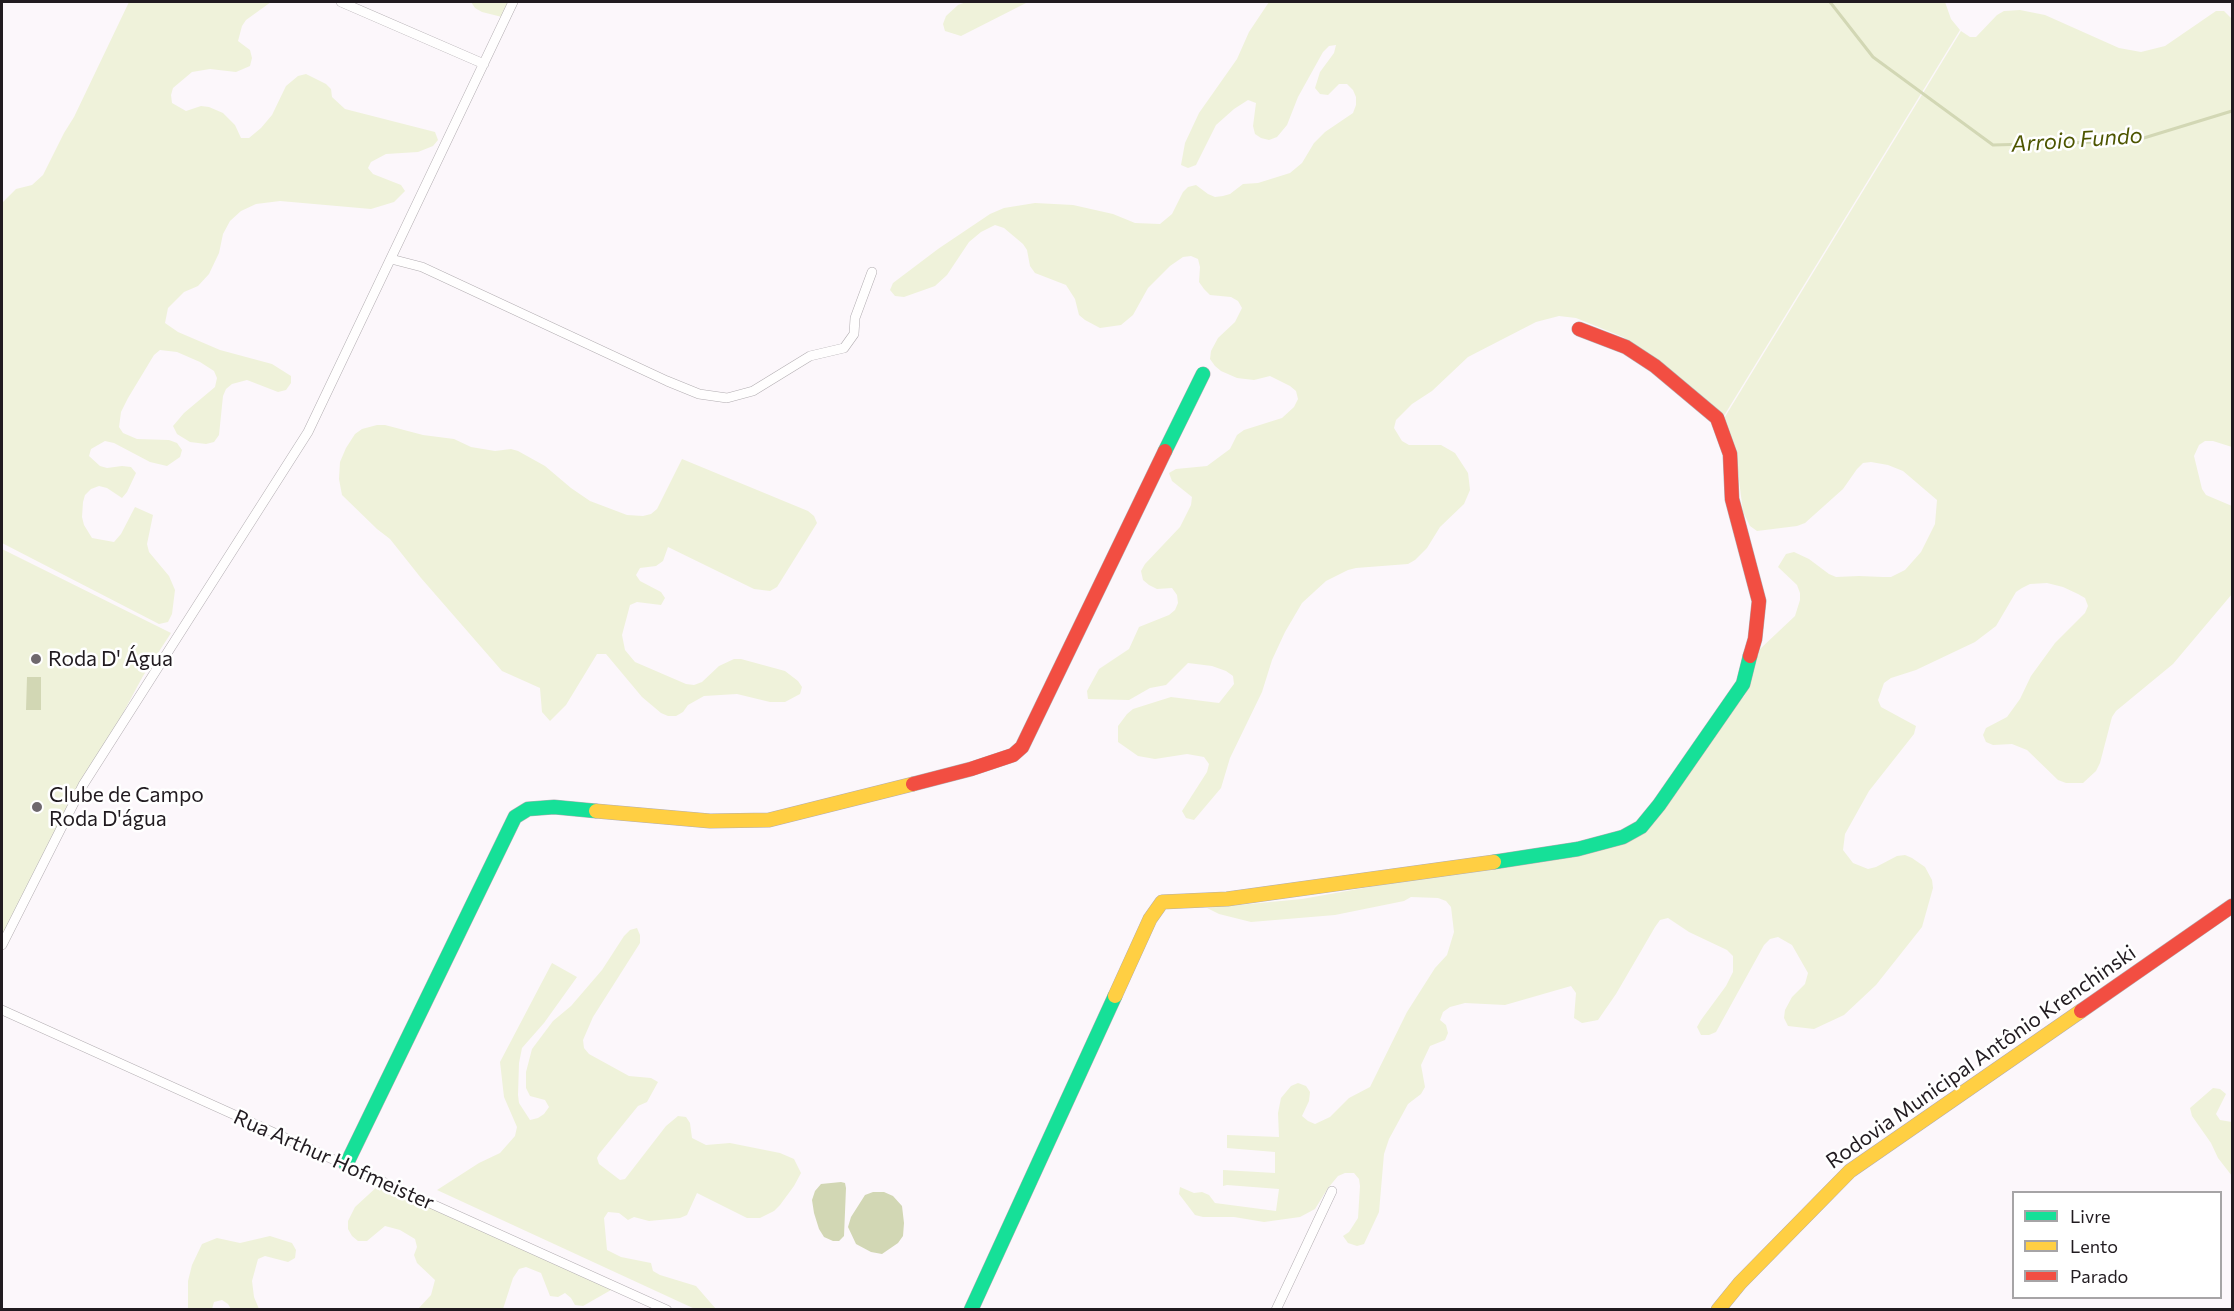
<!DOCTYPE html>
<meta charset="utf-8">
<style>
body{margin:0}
#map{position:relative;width:2234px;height:1311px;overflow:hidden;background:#fcf7fb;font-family:Commissioner,sans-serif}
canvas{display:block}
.frame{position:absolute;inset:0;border:3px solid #211b20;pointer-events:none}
.legend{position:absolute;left:2012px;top:1191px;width:210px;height:108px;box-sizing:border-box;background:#fff;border:2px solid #a6a4a6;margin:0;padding:8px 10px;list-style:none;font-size:18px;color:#211b20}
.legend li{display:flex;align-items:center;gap:12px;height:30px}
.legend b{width:30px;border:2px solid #a6a4a6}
</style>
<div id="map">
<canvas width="2234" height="1311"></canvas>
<div class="frame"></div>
<ul class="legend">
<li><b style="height:8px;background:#16e098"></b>Livre</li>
<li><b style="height:8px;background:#ffcf43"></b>Lento</li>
<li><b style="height:8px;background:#f24e42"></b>Parado</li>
</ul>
</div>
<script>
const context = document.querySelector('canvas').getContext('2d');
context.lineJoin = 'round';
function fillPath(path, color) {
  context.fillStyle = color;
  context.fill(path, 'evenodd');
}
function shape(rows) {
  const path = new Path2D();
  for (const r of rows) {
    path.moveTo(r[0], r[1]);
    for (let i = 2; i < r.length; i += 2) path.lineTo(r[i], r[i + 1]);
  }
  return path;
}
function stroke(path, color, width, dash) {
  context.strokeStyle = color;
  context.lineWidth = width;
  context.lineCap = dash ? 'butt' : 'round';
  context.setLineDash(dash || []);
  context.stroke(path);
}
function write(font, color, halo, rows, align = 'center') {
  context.font = font + ' Commissioner,sans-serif';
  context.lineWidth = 5;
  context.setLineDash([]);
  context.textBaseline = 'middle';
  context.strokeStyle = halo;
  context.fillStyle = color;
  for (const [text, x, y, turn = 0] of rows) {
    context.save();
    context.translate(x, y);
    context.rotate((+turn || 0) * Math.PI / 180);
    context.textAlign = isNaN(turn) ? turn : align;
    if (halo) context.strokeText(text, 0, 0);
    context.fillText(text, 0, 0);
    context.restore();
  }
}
const green = shape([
 [129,2,271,2,246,20,242,26,238,41,250,50,252,58,250,66,236,72,210,69,192,72,173,88,171,95,172,103,186,111,201,106,209,107,223,113,235,125,241,138,249,138,261,128,272,115,286,86,298,76,306,74,326,84,331,89,332,97,345,109,435,132,438,140,433,146,418,152,386,154,371,162,368,168,373,174,401,185,405,191,394,202,371,209,280,201,256,204,241,211,230,221,223,234,219,253,209,274,198,286,184,292,168,308,165,323,178,332,220,350,272,364,291,376,291,383,286,390,278,392,247,380,232,384,226,389,223,396,219,435,214,442,206,444,190,442,177,434,173,426,184,413,215,387,217,378,214,371,200,362,177,352,160,350,154,355,128,398,121,412,119,427,123,433,137,439,169,440,177,443,182,450,180,457,167,466,150,462,114,443,105,441,91,449,89,456,100,466,107,468,122,466,131,467,136,473,127,492,122,498,107,488,99,486,91,489,85,495,83,502,82,517,84,525,92,538,114,542,121,534,135,507,153,515,147,544,149,552,169,576,175,590,172,614,168,622,159,624,2,543,2,203,16,189,32,185,43,175,64,133,74,117],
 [471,2,509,2,502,17,482,12,475,8],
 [966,2,1028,2,961,36,945,31,943,24,946,16,958,5],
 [1269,2,1945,2,1951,19,1960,30,1722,419,1669,369,1623,337,1576,318,1559,316,1536,322,1468,357,1432,391,1412,404,1396,420,1394,428,1402,441,1409,445,1441,445,1455,453,1468,473,1469,481,1470,490,1464,504,1440,527,1427,548,1415,560,1408,564,1356,568,1348,570,1326,581,1302,603,1285,632,1272,660,1262,692,1230,758,1221,788,1194,820,1186,818,1182,811,1207,772,1209,764,1204,757,1187,754,1155,759,1138,756,1118,742,1118,726,1127,714,1133,709,1171,697,1219,703,1234,684,1233,676,1226,671,1212,666,1188,663,1166,685,1150,688,1129,700,1088,699,1087,691,1099,669,1129,649,1139,627,1169,615,1175,610,1178,603,1177,595,1172,588,1157,589,1149,585,1143,580,1141,571,1145,564,1180,527,1191,505,1192,497,1172,481,1169,473,1176,469,1207,466,1230,449,1237,435,1244,430,1282,418,1294,407,1298,399,1296,391,1290,386,1270,376,1254,380,1237,378,1221,371,1215,366,1210,359,1211,351,1218,338,1235,322,1242,308,1238,301,1231,297,1210,295,1204,289,1199,282,1200,267,1198,259,1191,256,1183,257,1170,266,1148,288,1133,315,1121,325,1100,328,1085,320,1079,315,1075,299,1066,285,1035,273,1030,266,1027,250,1023,244,1004,228,995,225,981,232,969,242,947,275,935,286,904,297,895,296,890,290,893,283,938,249,990,214,1004,208,1035,203,1073,205,1113,214,1135,223,1160,224,1172,214,1183,192,1188,187,1196,185,1208,194,1215,197,1223,196,1230,194,1243,184,1258,183,1290,173,1302,163,1314,143,1325,132,1353,113,1356,105,1356,97,1353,90,1347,84,1339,84,1328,95,1320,94,1315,88,1320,72,1334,53,1336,45,1329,46,1323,52,1298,97,1287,125,1277,137,1269,140,1261,138,1255,134,1253,126,1256,103,1248,100,1234,109,1216,125,1196,165,1188,168,1181,165,1185,143,1199,113,1237,59,1249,32],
 [2020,10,2045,15,2119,48,2141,52,2165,46,2216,11,2224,11,2232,19,2232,447,2213,441,2205,441,2199,445,2194,456,2202,489,2206,495,2232,506,2232,594,2173,664,2116,711,2112,717,2100,763,2096,771,2083,783,2066,783,2058,780,2027,750,2012,744,1993,745,1986,742,1983,735,1986,728,2007,717,2020,699,2031,676,2055,643,2085,613,2088,606,2085,598,2078,594,2063,587,2047,583,2030,584,2022,588,2016,592,1996,626,1975,642,1916,670,1891,678,1884,683,1878,700,1881,707,1916,726,1914,734,1869,791,1845,834,1843,850,1853,863,1868,869,1876,867,1897,856,1905,855,1912,858,1925,867,1932,880,1933,888,1922,927,1876,985,1844,1015,1814,1029,1788,1026,1784,1018,1785,1010,1792,997,1805,984,1808,973,1792,945,1778,937,1770,939,1764,945,1716,1032,1709,1035,1701,1035,1697,1027,1701,1020,1726,986,1733,972,1733,956,1727,950,1689,932,1668,918,1660,920,1655,927,1616,994,1598,1020,1582,1023,1574,1018,1576,993,1571,986,1505,1005,1465,1003,1450,1007,1443,1012,1440,1020,1446,1025,1448,1033,1445,1040,1430,1046,1421,1065,1425,1087,1421,1094,1408,1104,1389,1139,1384,1154,1379,1212,1364,1244,1357,1246,1348,1243,1343,1236,1349,1232,1358,1218,1360,1186,1359,1179,1354,1173,1345,1173,1338,1176,1328,1188,1315,1209,1300,1217,1264,1222,1234,1217,1203,1217,1195,1215,1179,1194,1180,1187,1194,1193,1202,1192,1209,1195,1215,1203,1276,1211,1279,1189,1227,1185,1223,1186,1223,1170,1275,1173,1275,1152,1227,1148,1227,1135,1279,1137,1278,1113,1281,1098,1291,1086,1298,1083,1306,1086,1310,1092,1309,1101,1302,1116,1308,1121,1315,1124,1330,1117,1349,1098,1370,1087,1407,1012,1435,968,1447,955,1454,932,1451,907,1446,901,1438,898,1411,897,1404,901,1335,915,1251,922,1219,914,1207,908,1302,899,1628,841,1745,695,1760,649,1795,616,1800,600,1800,593,1797,585,1778,567,1786,554,1794,552,1809,559,1829,574,1836,577,1859,576,1883,577,1891,577,1905,570,1921,552,1935,524,1937,500,1903,471,1888,465,1871,462,1863,463,1857,469,1843,489,1805,523,1797,526,1757,531,1750,526,1743,512,1736,456,1723,420,1961,31,1970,37,1976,37,1997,15,2004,11],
 [377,425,385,425,423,435,454,439,471,447,495,451,511,449,518,451,545,466,571,488,590,501,627,515,643,516,651,514,657,509,682,459,808,511,814,516,817,523,777,587,770,591,754,589,668,547,663,561,656,566,640,568,636,575,640,581,661,592,665,598,661,605,637,602,630,605,622,635,625,650,635,662,686,684,694,685,702,682,719,666,734,659,741,659,785,671,798,681,802,687,800,694,785,702,770,702,737,694,704,696,688,705,683,712,676,716,668,716,661,713,642,697,606,654,597,654,566,705,550,721,542,712,540,688,502,671,421,578,390,539,377,529,342,495,339,479,340,462,346,448,355,434,362,429],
 [2,549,171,633,143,676,2,938],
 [637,928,640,935,640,943,593,1017,583,1040,584,1048,589,1054,629,1076,651,1078,658,1082,647,1102,638,1106,599,1154,597,1158,599,1164,620,1180,625,1179,666,1126,678,1116,686,1117,690,1123,692,1138,706,1145,730,1143,780,1153,794,1159,801,1173,794,1186,780,1205,774,1211,760,1218,747,1218,697,1193,687,1215,680,1218,649,1221,634,1217,628,1220,619,1213,608,1212,604,1218,607,1250,621,1257,651,1263,653,1271,660,1275,696,1286,716,1309,695,1309,437,1190,479,1163,500,1153,515,1136,517,1127,504,1097,500,1062,552,963,577,977,544,1023,522,1048,519,1063,518,1095,519,1103,530,1120,538,1118,544,1114,549,1107,545,1100,530,1096,526,1088,526,1072,532,1049,553,1021,571,1006,602,970,624,936,630,930],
 [2213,1088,2220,1089,2226,1094,2216,1114,2220,1120,2232,1122,2232,1176,2218,1158,2211,1143,2192,1116,2190,1108],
 [380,1184,611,1287,611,1290,583,1306,575,1305,571,1298,565,1293,558,1297,550,1296,541,1273,526,1267,519,1269,513,1278,503,1309,418,1309,431,1295,435,1280,417,1263,414,1255,417,1247,415,1239,400,1230,385,1226,367,1241,358,1241,352,1236,348,1229,348,1221,355,1207],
 [270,1236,292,1243,296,1250,295,1258,288,1262,265,1256,258,1259,252,1281,254,1297,259,1309,231,1309,228,1304,222,1300,214,1302,212,1309,188,1309,188,1281,192,1265,202,1244,217,1238,240,1243]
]);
const water = shape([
 [27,677,41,677,41,710,26,710],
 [841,1182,845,1183,846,1188,844,1236,839,1241,833,1241,824,1237,819,1229,814,1213,812,1200,815,1191,821,1184],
 [873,1192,884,1192,893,1196,902,1206,904,1223,903,1236,898,1243,882,1254,871,1252,856,1244,848,1227,851,1217,865,1195]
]);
const stream = shape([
 [1830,2,1873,57,1993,145,2134,141,2232,111]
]);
const street = shape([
 [341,2,484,64],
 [391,259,422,267,667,381,699,394,727,398,753,391,810,356,844,348,854,334,855,318,872,272],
 [2,945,83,785,308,432,513,2],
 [2,1010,667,1310],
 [1276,1310,1332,1191]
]);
const fast = shape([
 [1165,451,1203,374],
 [1494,862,1578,849,1623,837,1641,827,1659,805,1743,684,1750,656],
 [346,1165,515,817,528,809,554,807,596,811],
 [971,1310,1115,996]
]);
const slow = shape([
 [596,811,710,821,769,820,913,784],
 [1115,996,1150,919,1162,902,1227,899,1494,862],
 [1718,1310,1740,1283,1850,1171,2081,1011]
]);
const jam = shape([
 [1579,329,1626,347,1655,366,1717,418,1730,454,1732,499,1759,601,1755,639,1750,656],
 [913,784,971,769,1013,755,1022,747,1165,451],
 [2081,1011,2232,906]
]);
const markers = [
 [36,659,6,"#6e686d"],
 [37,807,6,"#6e686d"]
];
const poiNames = [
 ["Roda D' Água",48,659],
 ["Clube de Campo",49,795],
 ["Roda D'água",49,819]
];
const streetNames = [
 ["Rodovia Municipal Antônio Krenchinski",1981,1057,-35],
 ["Rua Arthur Hofmeister",334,1160,24]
];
const waterNames = [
 ["Arroio Fundo",2077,140,-4]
];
fillPath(green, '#eff2da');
fillPath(water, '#d2d7b4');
stroke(stream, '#d2d7b4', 3);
stroke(street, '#b2adb1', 10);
stroke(fast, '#b2adb1', 15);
stroke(slow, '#b2adb1', 15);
stroke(jam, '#b2adb1', 15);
stroke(street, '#fffefe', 9);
stroke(fast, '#16e098', 14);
stroke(slow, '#ffcf43', 14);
stroke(jam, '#f24e42', 14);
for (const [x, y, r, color] of markers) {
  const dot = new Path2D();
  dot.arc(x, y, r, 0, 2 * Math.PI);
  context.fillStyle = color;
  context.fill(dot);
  stroke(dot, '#fff', 2);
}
write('21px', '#211b20', '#fff', poiNames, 'left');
write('21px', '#211b20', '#fff', streetNames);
write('italic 22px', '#4d5500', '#fff', waterNames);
</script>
